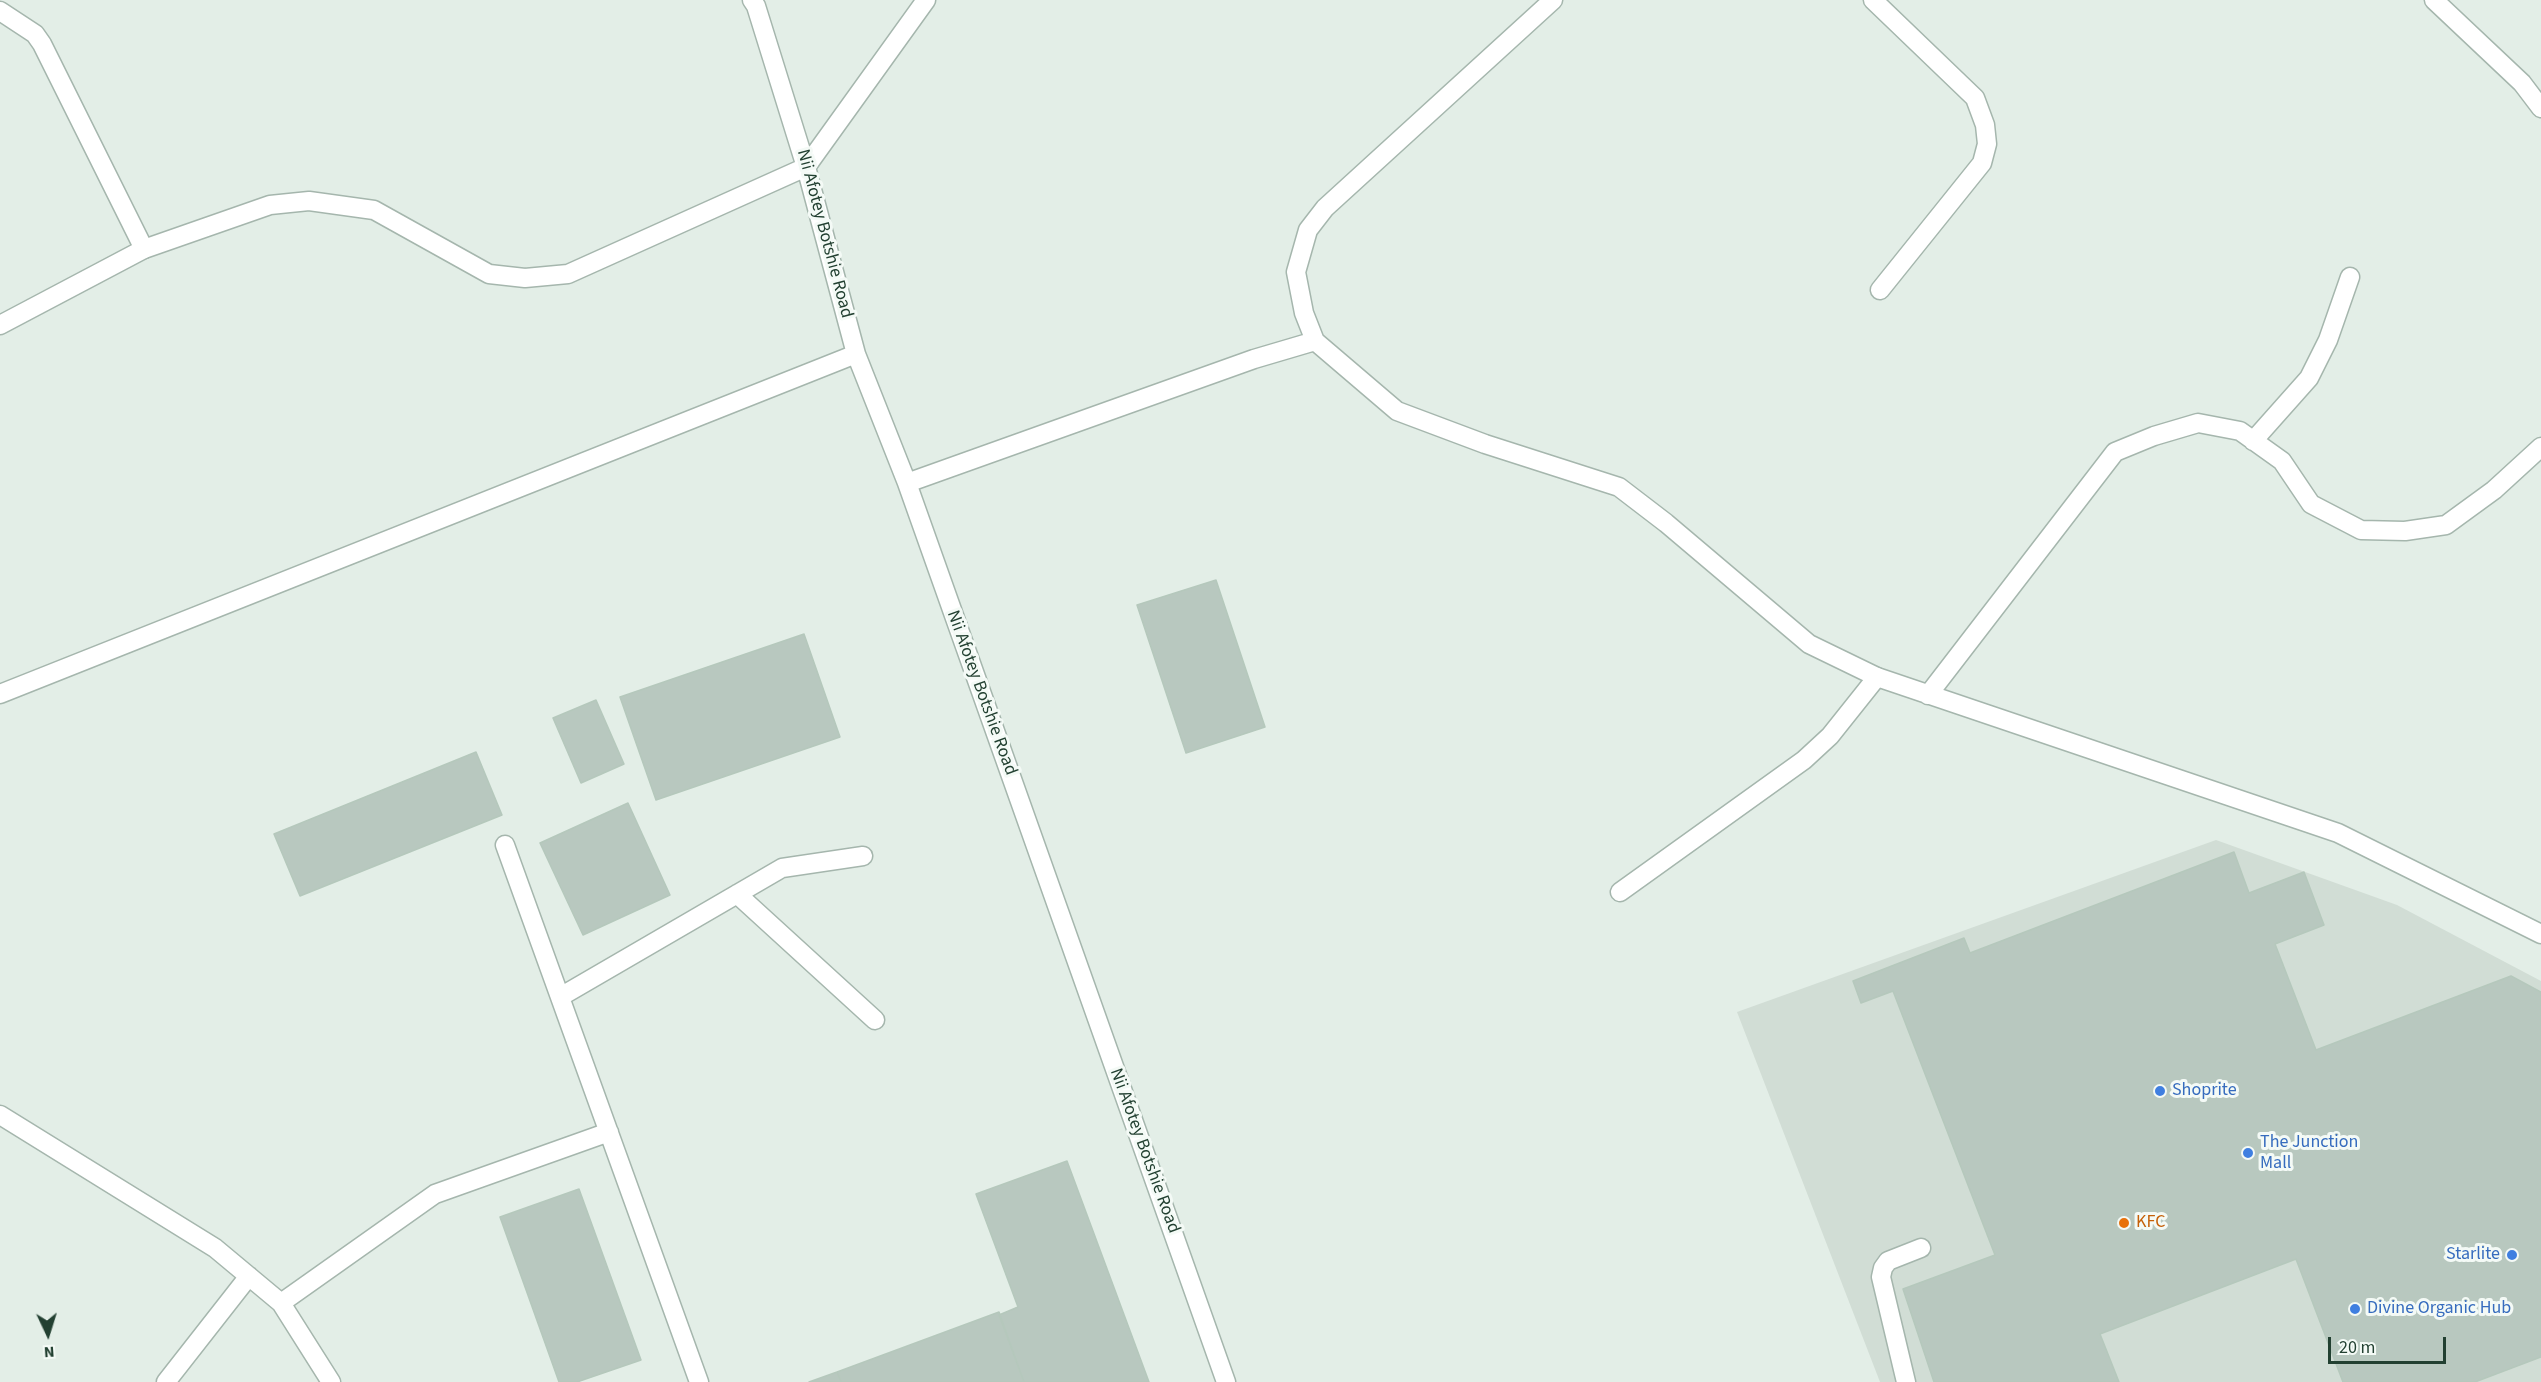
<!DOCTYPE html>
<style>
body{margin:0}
#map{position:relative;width:2541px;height:1382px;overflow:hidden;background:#e3eee7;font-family:"Source Sans 3",sans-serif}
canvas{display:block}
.north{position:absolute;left:18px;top:1304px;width:60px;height:60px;-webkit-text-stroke:4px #f4faf6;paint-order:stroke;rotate:176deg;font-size:16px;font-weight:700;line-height:24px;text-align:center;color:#224031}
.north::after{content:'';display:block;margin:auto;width:21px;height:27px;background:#224031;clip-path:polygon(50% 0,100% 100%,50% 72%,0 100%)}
.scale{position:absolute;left:2328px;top:1337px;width:118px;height:27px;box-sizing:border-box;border:3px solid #224031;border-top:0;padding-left:8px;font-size:18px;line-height:21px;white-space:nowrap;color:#224031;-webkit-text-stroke:4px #f4faf6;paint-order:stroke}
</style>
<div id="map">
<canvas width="2541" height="1382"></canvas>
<div class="north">N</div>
<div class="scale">20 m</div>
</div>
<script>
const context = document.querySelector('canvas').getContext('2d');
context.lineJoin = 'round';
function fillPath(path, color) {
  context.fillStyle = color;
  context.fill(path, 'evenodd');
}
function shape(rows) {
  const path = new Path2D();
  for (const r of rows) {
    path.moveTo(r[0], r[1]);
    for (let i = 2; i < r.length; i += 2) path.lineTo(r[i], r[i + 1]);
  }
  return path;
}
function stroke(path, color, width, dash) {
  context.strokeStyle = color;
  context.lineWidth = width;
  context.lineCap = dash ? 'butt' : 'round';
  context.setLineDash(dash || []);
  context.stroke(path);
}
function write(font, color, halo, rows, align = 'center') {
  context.font = font + ' "Source Sans 3",sans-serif';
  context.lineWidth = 6;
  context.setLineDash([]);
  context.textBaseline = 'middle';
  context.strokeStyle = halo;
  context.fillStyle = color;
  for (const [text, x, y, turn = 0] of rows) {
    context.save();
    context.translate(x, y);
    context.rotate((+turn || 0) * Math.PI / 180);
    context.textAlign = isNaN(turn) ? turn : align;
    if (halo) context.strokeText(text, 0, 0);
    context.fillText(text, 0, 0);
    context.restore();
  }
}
const built = shape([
 [2216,840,2397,905,2541,981,2541,1382,1880,1382,1737,1012]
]);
const building = shape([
 [1216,580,1265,727,1186,753,1137,605,1216,580],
 [804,634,840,737,656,800,620,697,804,634],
 [596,700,624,764,581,783,553,718,596,700],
 [476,752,502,815,300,896,274,834,476,752],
 [628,803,670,895,583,935,540,843,628,803],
 [2234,852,2249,893,2304,872,2324,925,2275,944,2316,1050,2511,976,2541,992,2541,1357,2475,1382,2343,1382,2296,1259,2100,1334,2119,1382,1934,1382,1903,1289,1995,1255,1893,991,1861,1003,1853,981,1964,938,1970,953,2234,852],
 [1067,1161,1149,1382,1024,1382,999,1315,1018,1307,976,1194,1067,1161],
 [579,1189,641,1360,577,1382,559,1382,500,1217,579,1189],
 [999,1312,1024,1382,841,1382,837,1372,999,1312],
 [837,1372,841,1382,809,1382,837,1372]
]);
const service = shape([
 [0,11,35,34,42,44,144,249],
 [505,845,699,1382],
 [1620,892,1804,760,1830,736,1877,677],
 [737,894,875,1020],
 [560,997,782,868,863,856],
 [0,1115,215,1248,281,1303,331,1382],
 [281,1303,435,1194,609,1132],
 [166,1382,249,1276],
 [1906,1382,1881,1277,1883,1268,1888,1261,1921,1248]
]);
const minor = shape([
 [752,0,756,6,806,167,856,354,907,483,1226,1382],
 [1553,0,1325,208,1308,230,1296,272,1304,313,1315,341,1397,411,1485,444,1619,487,1666,523,1809,644,1877,677,2338,833,2541,934],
 [1873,0,1975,98,1985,125,1987,144,1982,163,1880,290],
 [2434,0,2522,83,2541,108],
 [0,325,144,249,270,205,309,201,374,210,489,274,525,278,568,274,806,167,926,0],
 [2253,441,2309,378,2328,340,2350,277],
 [907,483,1254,359,1315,341],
 [0,694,856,354],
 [1928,695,2115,452,2154,436,2198,423,2240,431,2282,461,2311,504,2361,530,2405,531,2446,525,2494,490,2541,447]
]);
const markers = [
 [2160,1091,6,"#3f7fe0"],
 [2248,1153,6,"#3f7fe0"],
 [2124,1223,6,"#e8710a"],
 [2512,1255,6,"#3f7fe0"],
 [2355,1309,6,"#3f7fe0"]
];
const streetNames = [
 ["Nii Afotey Botshie Road",824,234,75],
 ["Nii Afotey Botshie Road",981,693,70],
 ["Nii Afotey Botshie Road",1144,1151,70]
];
const shopNames = [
 ["Shoprite",2172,1091],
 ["The Junction",2260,1143],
 ["Mall",2260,1164],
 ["Starlite",2500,1255,"right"],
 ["Divine Organic Hub",2367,1309]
];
const foodNames = [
 ["KFC",2136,1223]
];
fillPath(built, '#d1ddd5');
fillPath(building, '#b8c8bf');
stroke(building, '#b5c8bc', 1.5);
stroke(service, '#a5b6ad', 21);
stroke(minor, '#a5b6ad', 21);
stroke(service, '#fff', 18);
stroke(minor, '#fff', 18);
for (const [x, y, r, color] of markers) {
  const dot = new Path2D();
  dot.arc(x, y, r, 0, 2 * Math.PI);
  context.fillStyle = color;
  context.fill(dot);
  stroke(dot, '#f4faf6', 2);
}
write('18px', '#224031', '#f4faf6', streetNames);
write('18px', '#366cbe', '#f4faf6', shopNames, 'left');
write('18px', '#c56008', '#f4faf6', foodNames, 'left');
</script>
